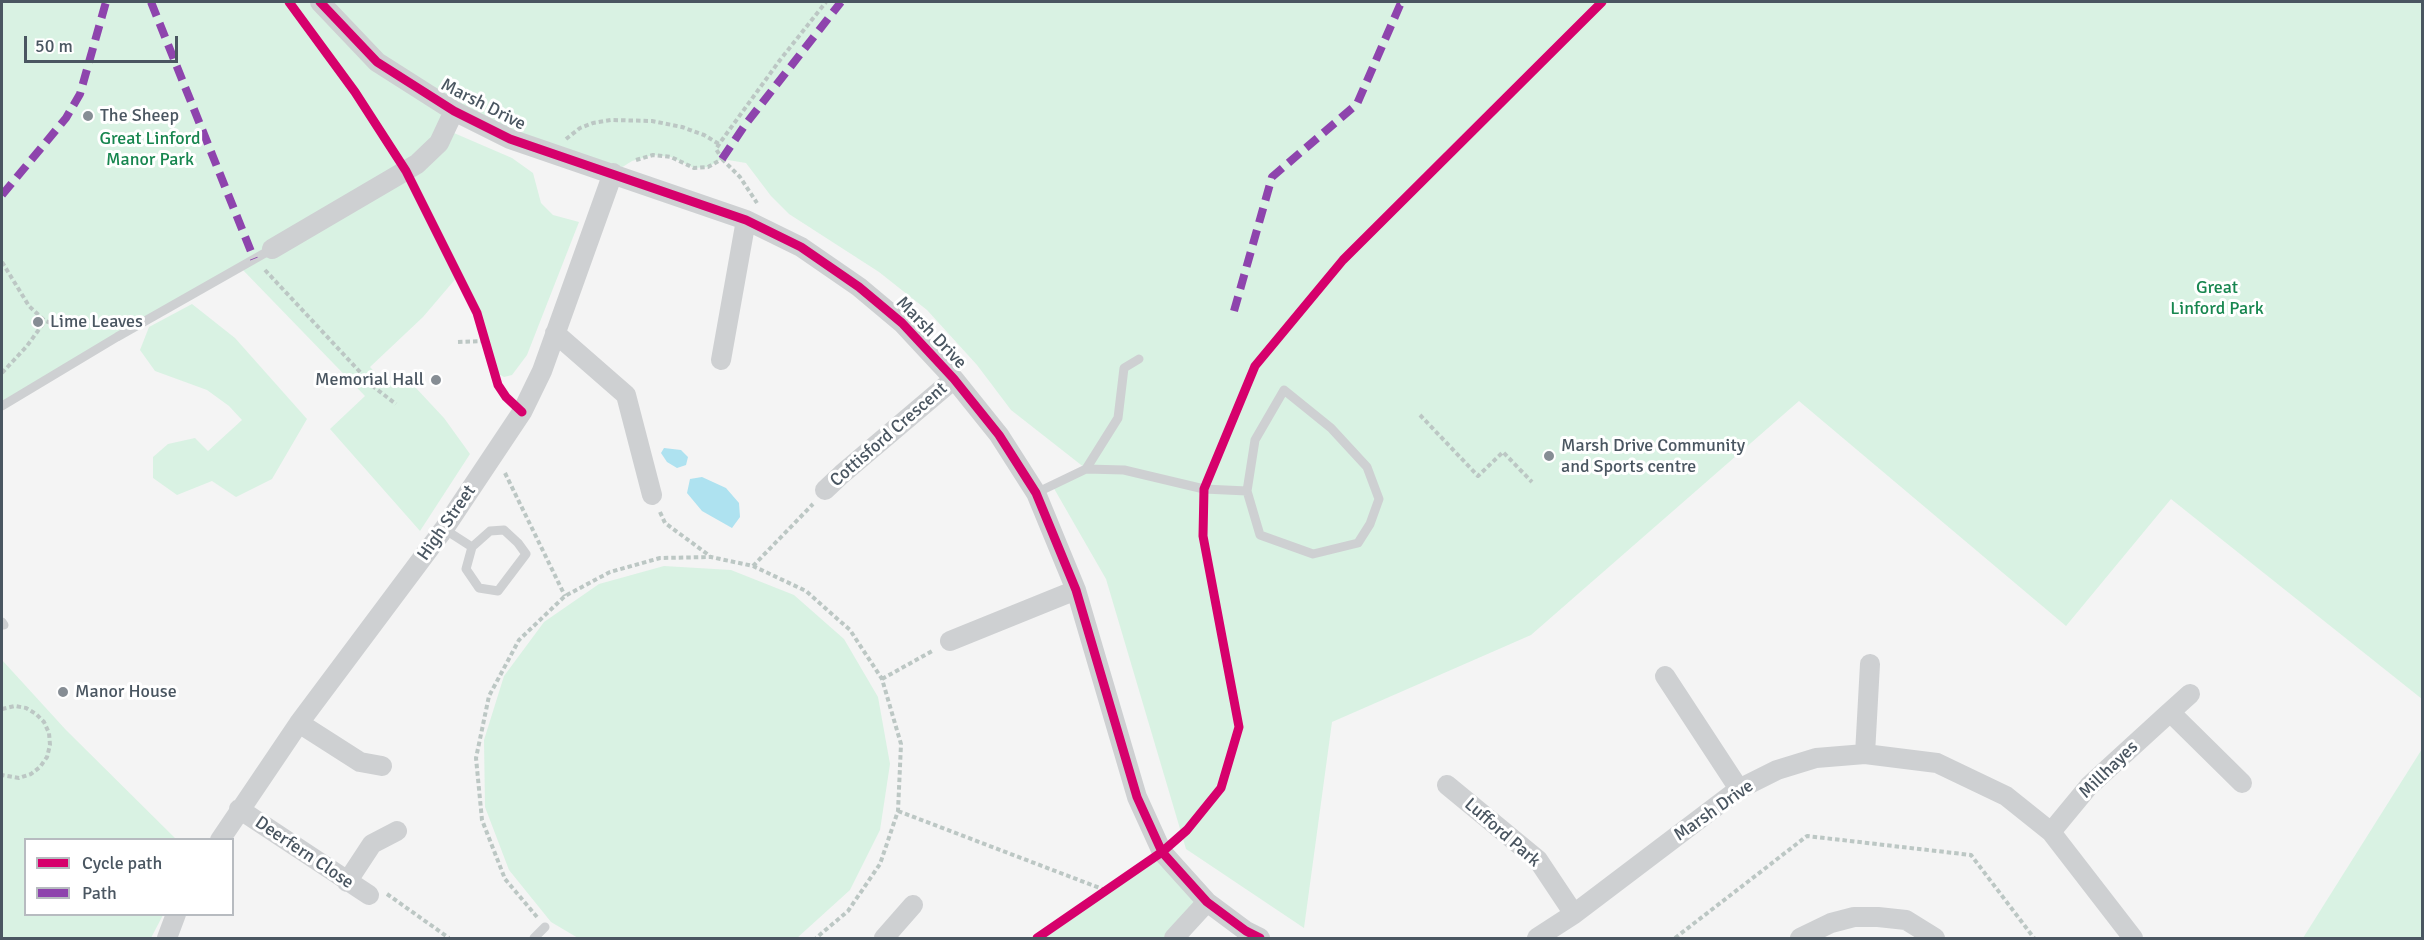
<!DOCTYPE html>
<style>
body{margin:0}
#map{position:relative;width:2424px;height:940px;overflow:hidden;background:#f4f4f4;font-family:Signika,sans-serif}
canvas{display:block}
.frame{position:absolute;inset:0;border:3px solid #4a5661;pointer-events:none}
.legend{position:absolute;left:24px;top:838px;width:210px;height:78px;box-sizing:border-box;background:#fff;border:2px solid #b7bbc0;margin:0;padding:8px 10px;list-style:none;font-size:18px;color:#4a5661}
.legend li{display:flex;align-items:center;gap:12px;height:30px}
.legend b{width:30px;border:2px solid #b7bbc0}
.scale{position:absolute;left:24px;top:36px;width:154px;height:27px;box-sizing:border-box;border:3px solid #4a5661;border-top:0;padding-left:8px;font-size:18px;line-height:21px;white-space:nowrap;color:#4a5661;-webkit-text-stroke:4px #fff;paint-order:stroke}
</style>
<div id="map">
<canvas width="2424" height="940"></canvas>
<div class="frame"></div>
<ul class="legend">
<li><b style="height:8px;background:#d6006c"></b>Cycle path</li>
<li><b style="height:8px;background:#8e44ad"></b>Path</li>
</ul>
<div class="scale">50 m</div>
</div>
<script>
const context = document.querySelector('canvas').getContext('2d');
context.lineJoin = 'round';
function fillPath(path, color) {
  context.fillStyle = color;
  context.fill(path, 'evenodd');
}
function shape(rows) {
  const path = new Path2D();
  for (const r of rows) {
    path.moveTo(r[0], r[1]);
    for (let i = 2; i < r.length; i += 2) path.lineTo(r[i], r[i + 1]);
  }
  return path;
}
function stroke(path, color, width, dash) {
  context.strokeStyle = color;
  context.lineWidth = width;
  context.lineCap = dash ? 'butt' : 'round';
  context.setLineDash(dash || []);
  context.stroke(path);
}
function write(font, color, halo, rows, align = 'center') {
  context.font = font + ' Signika,sans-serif';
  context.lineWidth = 6;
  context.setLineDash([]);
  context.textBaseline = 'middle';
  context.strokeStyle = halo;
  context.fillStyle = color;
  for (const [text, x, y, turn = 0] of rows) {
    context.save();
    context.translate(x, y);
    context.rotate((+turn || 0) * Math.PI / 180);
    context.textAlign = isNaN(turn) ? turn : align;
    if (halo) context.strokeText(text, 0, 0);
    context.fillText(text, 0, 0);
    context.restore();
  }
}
const green = shape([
 [2,2,2422,2,2422,699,2171,499,2066,626,1799,401,1531,635,1332,722,1304,928,1186,849,1106,579,1052,485,1085,468,1011,410,977,365,927,310,879,272,789,214,771,196,746,163,722,159,708,167,694,168,671,157,653,155,632,161,613,173,455,111,447,130,512,158,533,173,541,203,553,215,579,222,527,355,512,375,504,377,495,372,477,313,458,276,423,317,370,367,387,385,401,372,444,418,470,454,420,531,330,429,365,396,240,267,2,406],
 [192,304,235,338,307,419,272,479,236,497,212,481,177,495,153,478,153,457,168,444,195,438,208,451,242,420,229,406,207,390,155,371,140,350,149,327],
 [664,566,731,570,794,595,844,639,878,697,890,764,880,830,850,890,797,938,578,938,551,922,509,870,485,807,484,740,504,676,544,622,599,584],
 [2,660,66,730,176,839,26,840,26,914,163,915,151,938,2,938],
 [2422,749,2422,938,2303,938],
 [1162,852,1207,902,1174,938,1037,938]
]);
const water = shape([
 [664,448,681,450,688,457,686,465,677,468,667,462,661,453],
 [702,477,726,488,739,503,740,517,732,528,702,511,687,493,690,479]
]);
const path = shape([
 [566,139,580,128,593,123,611,120,652,121,682,127,704,135,719,144],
 [722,159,740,177,757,203],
 [636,160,653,155,671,157,694,168,708,167,722,159,716,149,722,140,780,60,826,2],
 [2,262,29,306,45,321,62,327,85,326,116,319],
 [265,270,375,388,396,404],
 [458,342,486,341],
 [2,373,27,346,45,321],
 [1420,415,1478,476,1503,452,1532,482],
 [505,473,565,596],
 [660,512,665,523,710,556],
 [753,566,813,504],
 [882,679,934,650],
 [2,709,15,706,26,708,36,714,44,722,49,733,50,745,47,757,40,767,31,774,19,778,2,775],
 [898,811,1105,890],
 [387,894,449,938],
 [537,917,505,879,482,820,476,758,489,696,519,640,565,596,610,572,660,558,711,557,753,566,806,591,850,630,882,679,901,744,898,811,880,864,848,911,816,938],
 [1675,938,1807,836,1971,855,2034,938]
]);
const service = shape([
 [1284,390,1331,428,1367,467,1379,499,1370,524,1358,543,1313,554,1260,535,1247,491,1255,440,1284,390],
 [2,406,117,337,272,249],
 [1086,469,1118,418,1124,368,1139,359],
 [1036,493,1086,469,1124,470,1204,489,1247,491],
 [444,529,472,547,490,531,504,530,518,543,526,554,498,591,479,588,466,569,472,547],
 [2,622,4,625],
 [534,938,545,927]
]);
const minor = shape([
 [320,2,377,62,454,111,510,139,746,220,801,247,859,287,902,323,954,379,999,435,1036,493,1076,590,1137,797,1162,852,1207,902,1246,931,1260,938],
 [272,249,417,164,439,143,454,111],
 [555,333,626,395,652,495],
 [721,360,746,220],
 [825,490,842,474,954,379],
 [950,641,1076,590],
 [1665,676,1739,789],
 [2170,712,2190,694],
 [299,723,360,762,382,766],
 [1865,754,1870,664],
 [1447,785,1538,860,1574,914],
 [239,809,369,895],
 [2051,832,2089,786,2170,712,2242,783],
 [220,840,299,723,444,529,522,412,542,371,613,173],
 [347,882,372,844,397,831],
 [167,938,176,914],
 [884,938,913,905],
 [1174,938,1207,902],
 [1537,938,1574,914,1739,789,1777,770,1816,758,1865,754,1937,763,2006,796,2051,832,2133,938],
 [1800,938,1831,923,1854,917,1878,917,1906,920,1935,938]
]);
const quiet = shape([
 [151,2,254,259],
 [722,159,745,125,841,2],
 [2,195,66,118,80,94,106,2],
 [1234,311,1272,177,1357,104,1400,5,1406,2]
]);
const cycleway = shape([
 [289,2,355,92,406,171,477,313,498,385,506,397,522,412],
 [320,2,377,62,454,111,510,139,746,220,801,247,859,287,902,323,954,379,999,435,1036,493,1076,590,1137,797,1162,852,1207,902,1246,931,1260,938],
 [1037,938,1162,852,1187,830,1221,788,1239,727,1203,536,1204,489,1255,366,1343,260,1602,2]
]);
const markers = [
 [88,116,6,"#868d94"],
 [38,322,6,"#868d94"],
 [436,380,6,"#868d94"],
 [1549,456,6,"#868d94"],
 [63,692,6,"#868d94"]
];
const streetNames = [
 ["Marsh Drive",483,105,27],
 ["Marsh Drive",931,333,46],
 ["Cottisford Crescent",889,435,-41],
 ["High Street",447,523,-55],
 ["Millhayes",2109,770,-44],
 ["Marsh Drive",1714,811,-35],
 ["Lufford Park",1502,833,41],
 ["Deerfern Close",304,853,34]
];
const poiNames = [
 ["The Sheep",100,116],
 ["Lime Leaves",50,322],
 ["Memorial Hall",424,380,"right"],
 ["Marsh Drive Community",1561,446],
 ["and Sports centre",1561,467],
 ["Manor House",75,692]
];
const parkNames = [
 ["Great Linford",150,139],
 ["Manor Park",150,160],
 ["Great",2217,288],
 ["Linford Park",2217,309]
];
fillPath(green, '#d9f2e3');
fillPath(water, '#aee2f0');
stroke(path, '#bcc7c4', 4, [4.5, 3]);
stroke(service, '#ced0d2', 9);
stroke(minor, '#ced0d2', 20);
stroke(quiet, '#8e44ad', 8, [15, 8]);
stroke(cycleway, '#d6006c', 9);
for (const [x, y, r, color] of markers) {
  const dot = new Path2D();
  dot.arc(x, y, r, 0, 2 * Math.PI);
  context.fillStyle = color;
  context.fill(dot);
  stroke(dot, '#fff', 2);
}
write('18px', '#4a5661', '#fff', streetNames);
write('18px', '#4a5661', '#fff', poiNames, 'left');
write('18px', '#17864f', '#fff', parkNames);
</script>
